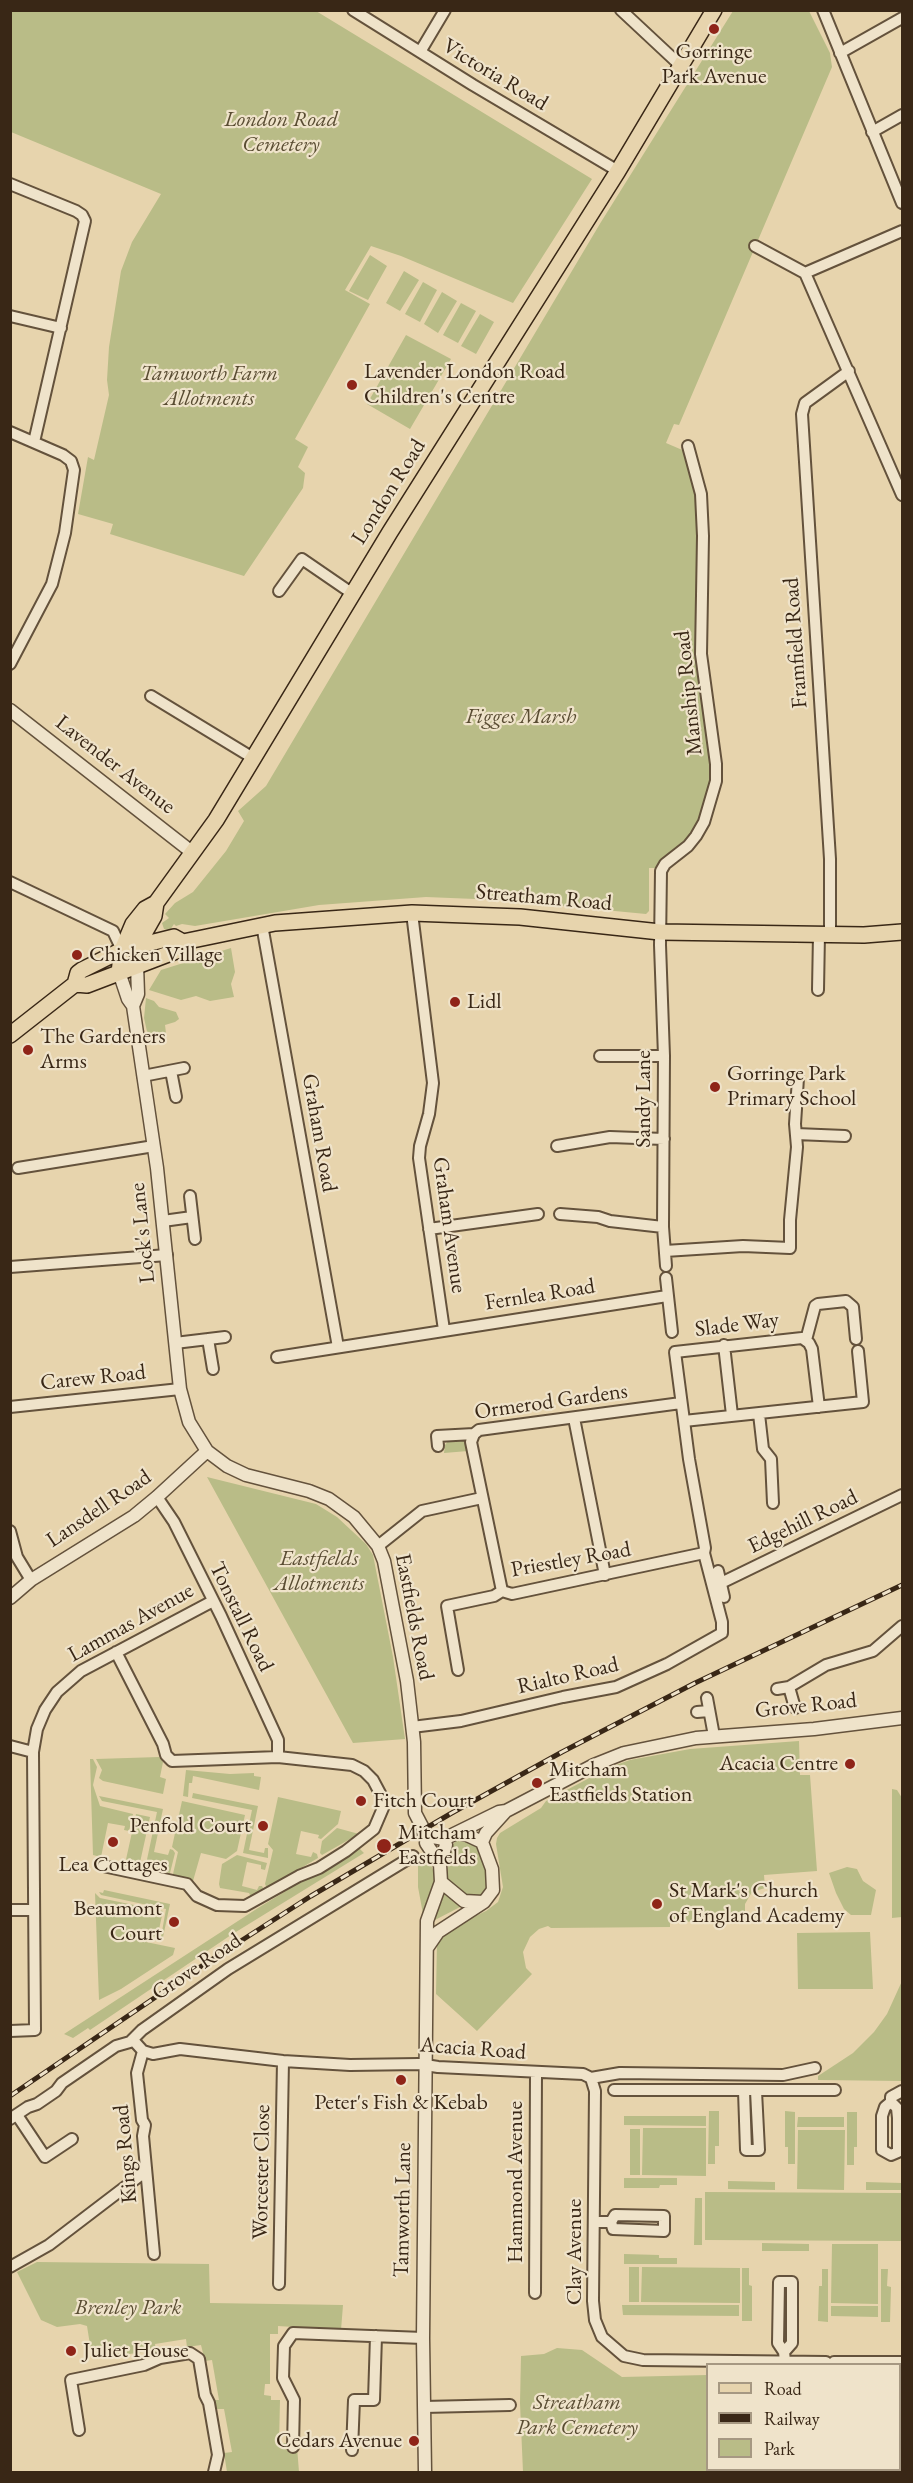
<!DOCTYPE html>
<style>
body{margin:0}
#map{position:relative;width:913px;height:2483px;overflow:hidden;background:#e7d4ad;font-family:"EB Garamond",serif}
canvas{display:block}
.frame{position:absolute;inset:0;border:12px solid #392716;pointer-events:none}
.legend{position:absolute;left:706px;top:2363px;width:195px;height:108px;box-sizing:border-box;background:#efe3ca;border:2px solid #a69882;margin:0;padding:8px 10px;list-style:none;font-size:18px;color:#392716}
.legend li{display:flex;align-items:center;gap:12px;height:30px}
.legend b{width:30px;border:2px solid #a69882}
</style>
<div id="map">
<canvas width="913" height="2483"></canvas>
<div class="frame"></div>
<ul class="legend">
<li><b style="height:8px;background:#e7d4ad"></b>Road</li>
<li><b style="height:8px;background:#392716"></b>Railway</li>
<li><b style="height:16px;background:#b9bc87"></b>Park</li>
</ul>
</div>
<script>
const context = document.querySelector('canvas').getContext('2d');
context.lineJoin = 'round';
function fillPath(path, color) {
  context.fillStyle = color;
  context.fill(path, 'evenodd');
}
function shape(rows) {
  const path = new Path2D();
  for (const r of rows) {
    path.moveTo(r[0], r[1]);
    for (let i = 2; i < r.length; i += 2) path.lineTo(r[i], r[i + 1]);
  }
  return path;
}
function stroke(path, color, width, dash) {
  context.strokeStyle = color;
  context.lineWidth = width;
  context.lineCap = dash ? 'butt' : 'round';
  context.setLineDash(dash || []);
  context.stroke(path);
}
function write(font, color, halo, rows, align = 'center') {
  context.font = font + ' "EB Garamond",serif';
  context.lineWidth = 4.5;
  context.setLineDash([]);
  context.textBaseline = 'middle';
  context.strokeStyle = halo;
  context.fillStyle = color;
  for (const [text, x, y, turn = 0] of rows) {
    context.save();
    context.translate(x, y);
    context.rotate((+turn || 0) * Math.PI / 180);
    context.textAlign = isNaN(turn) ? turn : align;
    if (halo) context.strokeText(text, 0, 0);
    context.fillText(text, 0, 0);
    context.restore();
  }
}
const green = shape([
 [10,11,316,11,592,179,513,303,401,256,371,246,345,290,370,304,295,439,308,447,298,467,305,473,303,488,244,576,110,534,113,524,78,514,88,457,94,460,109,395,107,380,109,347,121,271,132,242,161,194,11,132],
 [733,11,809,11,830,53,832,67,679,425,674,424,666,443,687,452,697,489,712,764,711,780,699,822,692,836,658,868,649,868,649,911,646,914,500,900,426,897,319,905,195,926,182,924,176,926,174,924,170,930,164,929,162,923,169,918,165,914,175,903,193,892,226,851,244,821,238,811,266,786,601,222],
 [370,255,387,266,368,300,349,291],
 [404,271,419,280,400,311,386,303],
 [423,282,437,290,420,322,405,314],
 [442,292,457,301,438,333,424,324],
 [461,303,476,311,458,343,443,335],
 [480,314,494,322,476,354,461,346],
 [406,335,451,359,410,429,367,404],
 [231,948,235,972,231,984,234,997,210,1001,196,996,181,1000,149,990,161,970],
 [146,998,154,1001,159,1007,176,1012,179,1019,175,1022,165,1025,166,1033,156,1035,157,1042,150,1045,144,1018],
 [463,1439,468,1451,444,1453,445,1445,449,1440],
 [207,1477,316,1504,337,1517,366,1544,373,1555,393,1657,405,1739,353,1743],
 [799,1741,800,1775,810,1775,817,1871,764,1875,765,1888,752,1892,745,1904,745,1916,738,1921,670,1922,670,1927,551,1928,548,1926,539,1929,530,1937,523,1952,526,1968,532,1974,477,2031,436,1994,437,1941,446,1930,486,1911,498,1902,503,1887,496,1844,497,1838,500,1833,541,1808,546,1801,610,1767,630,1760,690,1749],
 [159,1757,163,1762,160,1777,166,1779,163,1794,103,1781,99,1778,102,1770,96,1759],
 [90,1759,93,1759,97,1767,93,1785,100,1806,133,1814,129,1831,124,1830,125,1826,108,1823,101,1857,93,1855],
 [186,1770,230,1774,254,1773,254,1776,261,1777,259,1790,193,1776,192,1783,189,1783,188,1797,183,1796],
 [892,1789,897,1790,902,1798,902,1917,892,1918],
 [193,1793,258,1806,249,1850,264,1853,265,1848,268,1848,268,1858,243,1853,252,1810,192,1798],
 [99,1796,163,1809,154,1852,168,1855,170,1849,173,1850,175,1853,170,1873,145,1869,157,1812,102,1801],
 [278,1797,341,1811,338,1824,321,1839,318,1838,319,1835,301,1831,296,1854,311,1857,313,1852,317,1854,318,1858,267,1888,265,1884,273,1850,268,1844],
 [182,1801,245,1815,237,1851,226,1859,201,1853,193,1881,173,1874,178,1852,172,1847],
 [136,1814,150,1817,139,1867,125,1864],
 [337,1828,359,1834,322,1855,320,1853,322,1841],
 [464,1839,478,1847,488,1879,487,1888,483,1894,469,1899,448,1883,447,1877,449,1848,456,1841],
 [358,1847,364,1853,231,1935,90,2030,88,2028,73,2038,64,2034,258,1908],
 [237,1855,267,1863,265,1870,261,1869,261,1865,247,1862,242,1886,257,1890,259,1886,262,1886,264,1890,251,1897,249,1893,220,1888,219,1884,222,1864],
 [421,1860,431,1865,435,1875,433,1887,423,1914,418,1887,418,1863],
 [847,1867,857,1869,863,1881,876,1890,871,1915,851,1915,844,1909,836,1893,829,1873],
 [104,1890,170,1904,163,1937,161,1937,166,1909,101,1895,99,1892,103,1893],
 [443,1892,462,1906,433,1921],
 [95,1893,100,1898,163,1911,158,1934,146,1942,175,1948,173,1955,121,1989,99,2000],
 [870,1932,873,1989,798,1989,797,1933],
 [902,1981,902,2081,818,2080,818,2076,853,2053,874,2032,887,2014],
 [709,2111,719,2111,719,2146,715,2146,715,2164,708,2164],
 [785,2111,795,2112,795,2164,788,2164,788,2147,785,2147],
 [847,2112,857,2112,857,2147,854,2147,854,2165,847,2165],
 [624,2116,706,2116,706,2126,624,2125],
 [798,2117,844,2117,844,2127,797,2127],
 [643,2128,706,2128,706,2176,642,2175],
 [630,2129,640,2129,640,2175,630,2175],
 [798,2130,845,2130,844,2190,797,2189],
 [624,2178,677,2178,677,2185,660,2185,659,2188,624,2188],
 [728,2181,775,2182,775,2190,728,2189],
 [866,2182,902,2183,902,2190,866,2190],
 [705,2192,902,2193,902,2241,705,2240],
 [695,2198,702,2198,702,2245,694,2245],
 [762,2243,809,2244,809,2251,762,2251],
 [832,2244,878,2244,878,2304,831,2303],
 [624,2254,659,2255,659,2258,677,2258,677,2264,624,2264],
 [37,2262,209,2264,210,2303,343,2305,341,2330,278,2326,278,2334,270,2334,270,2384,265,2384,264,2395,271,2396,271,2400,280,2400,279,2443,287,2443,288,2448,297,2447,299,2472,227,2472,224,2453,232,2452,224,2409,216,2409,215,2400,219,2400,212,2360,205,2361,201,2345,187,2347,186,2339,155,2344,157,2355,146,2360,144,2352,100,2358,98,2350,91,2351,87,2326,80,2324,57,2327,41,2320,17,2272],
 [629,2267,639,2267,639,2302,629,2302],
 [642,2267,740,2268,740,2303,641,2302],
 [742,2268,749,2268,749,2285,752,2286,752,2321,742,2321],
 [822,2269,828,2269,828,2322,818,2321,819,2286,822,2286],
 [881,2269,888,2269,887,2286,891,2287,890,2322,881,2322],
 [622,2305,739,2305,739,2316,623,2315],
 [831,2306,878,2306,878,2317,831,2316],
 [557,2348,582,2350,622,2377,707,2375,708,2470,900,2470,900,2436,902,2435,902,2472,523,2472,520,2403,521,2356,544,2354]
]);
const minor = shape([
 [353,10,473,85,618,171],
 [621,10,681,66],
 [823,10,902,203],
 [420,52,445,10],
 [840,53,902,18],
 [872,132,902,115],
 [10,184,76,211,82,215,85,221,34,442],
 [755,246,805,273,902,495],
 [805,273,902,231],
 [10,316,61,328],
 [10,432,63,455,71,461,74,470,65,533,52,584,10,664],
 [279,591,302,559,353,594],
 [151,696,253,758],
 [10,882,113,931,122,950],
 [412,913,433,1083,429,1114,420,1146,419,1158,444,1330],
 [262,925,338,1347],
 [830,934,830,859,802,414,805,403,849,371],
 [818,990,819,934],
 [600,1056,664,1056],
 [171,1071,176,1097],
 [143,1076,184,1068],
 [796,1134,845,1136],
 [557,1146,610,1137,664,1139],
 [18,1168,154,1146],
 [190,1196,195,1239],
 [560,1214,598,1217,610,1221,663,1227],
 [163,1221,192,1217],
 [429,1229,538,1214],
 [665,1251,743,1246,790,1248,790,1220,797,1147,795,1124,798,1078],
 [666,1266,663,1227,664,1056,660,945,661,871,665,864,688,846,696,836,704,822,716,781,716,764,701,654,703,536,701,494,688,446],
 [10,1267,167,1255],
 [666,1278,672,1332],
 [208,1339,213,1369],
 [806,1340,815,1306,818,1304,846,1301,853,1307,856,1339],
 [175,1343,225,1337],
 [724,1345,732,1415],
 [277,1357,667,1296],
 [10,1407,180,1389],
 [759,1414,763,1449,771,1459,773,1503],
 [574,1418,605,1575],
 [684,1421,863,1402,858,1351],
 [474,1434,471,1442,502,1591],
 [438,1446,437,1436,474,1434,479,1430,681,1403],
 [157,1497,174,1522,221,1616,278,1740,278,1757],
 [10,1531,17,1557,31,1580],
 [378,1546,422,1511,482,1498],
 [718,1571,724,1597],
 [721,1583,902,1495],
 [458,1670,447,1606,494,1596,502,1591,512,1594,704,1553],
 [789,1687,795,1708],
 [777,1689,789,1687,826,1665,873,1651,902,1626],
 [707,1698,714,1736],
 [697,1712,709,1711],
 [412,1727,461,1721,563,1697,616,1687,667,1664,722,1633,722,1622,704,1553,705,1548,689,1459,675,1352,802,1338,809,1343,812,1349,819,1407],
 [10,1746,33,1752],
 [103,1866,187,1884,197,1896,217,1905,245,1906,299,1876,319,1868,346,1851,374,1829,383,1808,381,1795,373,1780,364,1771,352,1765,278,1757,172,1761,166,1755,163,1744,116,1652],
 [10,1910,34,1910],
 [10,2031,35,2030,33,1752,37,1729,45,1710,57,1692,81,1671,213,1601],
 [133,2040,143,2051,153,2054,180,2049,283,2061,350,2065,419,2064,438,2067,583,2074,591,2078,620,2073,783,2075,815,2068],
 [143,2051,137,2073,142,2120,145,2125,143,2136,154,2254],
 [591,2078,595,2091,593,2301,595,2320,602,2337,624,2356,643,2360,826,2362],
 [614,2090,835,2090],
 [744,2091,746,2150,759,2150,756,2091],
 [891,2102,885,2107,882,2116,882,2150,891,2155,898,2152,898,2118,897,2108,891,2102,891,2097,902,2091],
 [17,2115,45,2157,72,2139],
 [10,2119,28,2107,37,2104,56,2091,62,2083,116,2046,130,2042,142,2030,228,1969,413,1856],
 [594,2222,611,2222,613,2229,664,2231,664,2216,615,2215,611,2222],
 [10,2267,49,2245,146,2171],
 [279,2284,283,2061],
 [535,2293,536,2073],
 [784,2352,778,2343,779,2282,792,2282,792,2343,784,2352,785,2361],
 [834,2362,902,2362],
 [424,2407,510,2405],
 [79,2430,71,2380,144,2365,160,2358,190,2353,199,2359,205,2395,209,2403,218,2455,214,2472],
 [293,2447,294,2400,283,2378,284,2346,293,2333,423,2338],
 [352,2450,354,2400,374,2400,376,2336]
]);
const tertiary = shape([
 [10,710,193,853],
 [119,972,128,999,133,1006,157,1168,180,1389,189,1422,207,1451,227,1466,246,1475,309,1491,329,1499,354,1517,378,1546,384,1561,407,1681,414,1742,415,1813,427,1836,444,1839,499,1812,506,1811],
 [133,1006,138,994,137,965],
 [10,1598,31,1580,134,1516,157,1497,207,1451],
 [427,1836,426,1843,440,1864],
 [482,1842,486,1833,506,1811,594,1765,624,1753,696,1738,814,1729,902,1718],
 [441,1882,464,1901,483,1902],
 [427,1948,438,1932,484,1902,493,1890,492,1869,482,1842,467,1835,458,1833],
 [425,2472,423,2338,427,1921,441,1882,440,1864,446,1845,444,1839]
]);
const primary = shape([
 [137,953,137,946,154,916,156,903],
 [119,972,122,950,133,924,145,909,156,903,216,820,390,532,618,171,714,10],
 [75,984,87,985,163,956,179,950,183,942],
 [10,1035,75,984,78,973,82,970,122,950,174,937,183,942,275,923,412,913,520,917,660,932,864,935,902,932]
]);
const rail = shape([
 [10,2096,197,1969,311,1896,450,1814,562,1752,695,1683,902,1585]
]);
const markers = [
 [714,29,6,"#8f2418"],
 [352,385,6,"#8f2418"],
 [77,955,6,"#8f2418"],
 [455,1002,6,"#8f2418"],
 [28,1050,6,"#8f2418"],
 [715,1087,6,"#8f2418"],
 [850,1764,6,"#8f2418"],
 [537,1783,6,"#8f2418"],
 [361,1801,6,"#8f2418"],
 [263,1826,6,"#8f2418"],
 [113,1842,6,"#8f2418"],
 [384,1846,8,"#8f2418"],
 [657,1904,6,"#8f2418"],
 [174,1922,6,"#8f2418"],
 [401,2080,6,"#8f2418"],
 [71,2351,6,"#8f2418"],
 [414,2441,6,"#8f2418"]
];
const poiNames = [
 ["Gorringe",714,52,"center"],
 ["Park Avenue",714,77,"center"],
 ["Lavender London Road",364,372],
 ["Children's Centre",364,397],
 ["Chicken Village",89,955],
 ["Lidl",467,1002],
 ["The Gardeners",40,1037],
 ["Arms",40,1062],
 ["Gorringe Park",727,1074],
 ["Primary School",727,1099],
 ["Acacia Centre",838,1764,"right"],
 ["Mitcham",549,1770],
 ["Eastfields Station",549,1795],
 ["Fitch Court",373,1801],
 ["Penfold Court",251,1826,"right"],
 ["Mitcham",398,1833],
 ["Eastfields",398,1858],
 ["Lea Cottages",113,1865,"center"],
 ["St Mark's Church",669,1891],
 ["of England Academy",669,1916],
 ["Beaumont",162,1909,"right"],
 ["Court",162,1934,"right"],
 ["Peter's Fish & Kebab",401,2103,"center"],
 ["Juliet House",83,2351],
 ["Cedars Avenue",402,2441,"right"]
];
const streetNames = [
 ["Victoria Road",495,75,31],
 ["London Road",389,492,-58],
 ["Framfield Road",796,643,-94],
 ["Manship Road",689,693,-96],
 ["Lavender Avenue",115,765,38],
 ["Streatham Road",544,898,5],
 ["Sandy Lane",644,1099,-90],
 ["Graham Road",319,1133,80],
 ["Graham Avenue",449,1225,82],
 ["Lock's Lane",143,1233,-96],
 ["Fernlea Road",540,1295,-9],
 ["Slade Way",737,1325,-7],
 ["Carew Road",93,1378,-6],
 ["Ormerod Gardens",551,1402,-8],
 ["Lansdell Road",99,1509,-34],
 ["Edgehill Road",803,1522,-26],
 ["Priestley Road",571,1560,-10],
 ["Tonstall Road",241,1617,64],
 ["Eastfields Road",414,1617,79],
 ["Lammas Avenue",131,1623,-29],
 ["Rialto Road",568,1676,-13],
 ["Grove Road",806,1706,-6],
 ["Grove Road",197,1967,-34],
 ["Acacia Road",473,2049,4],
 ["Kings Road",126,2154,-95],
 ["Worcester Close",262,2172,-89],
 ["Hammond Avenue",516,2182,-90],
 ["Tamworth Lane",403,2210,-89],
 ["Clay Avenue",575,2252,-90]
];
const parkNames = [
 ["London Road",281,120],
 ["Cemetery",281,145],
 ["Tamworth Farm",209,374],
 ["Allotments",209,399],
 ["Figges Marsh",521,717],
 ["Eastfields",319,1559],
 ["Allotments",319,1584],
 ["Brenley Park",128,2308],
 ["Streatham",577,2403],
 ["Park Cemetery",577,2428]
];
fillPath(green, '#b9bc87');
stroke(minor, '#64523c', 14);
stroke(tertiary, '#64523c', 15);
stroke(primary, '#392716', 18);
stroke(minor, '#efe3ca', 10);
stroke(tertiary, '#efe3ca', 12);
stroke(primary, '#e7d4ad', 15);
stroke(rail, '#392716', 5);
stroke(rail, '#efe3ca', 3, [9]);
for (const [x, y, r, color] of markers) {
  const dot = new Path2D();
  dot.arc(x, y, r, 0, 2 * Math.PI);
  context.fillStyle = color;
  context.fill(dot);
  stroke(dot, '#efe3ca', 2);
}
write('22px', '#392716', '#efe3ca', poiNames, 'left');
write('22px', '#392716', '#efe3ca', streetNames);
write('italic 22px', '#594c32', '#efe3ca', parkNames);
</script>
